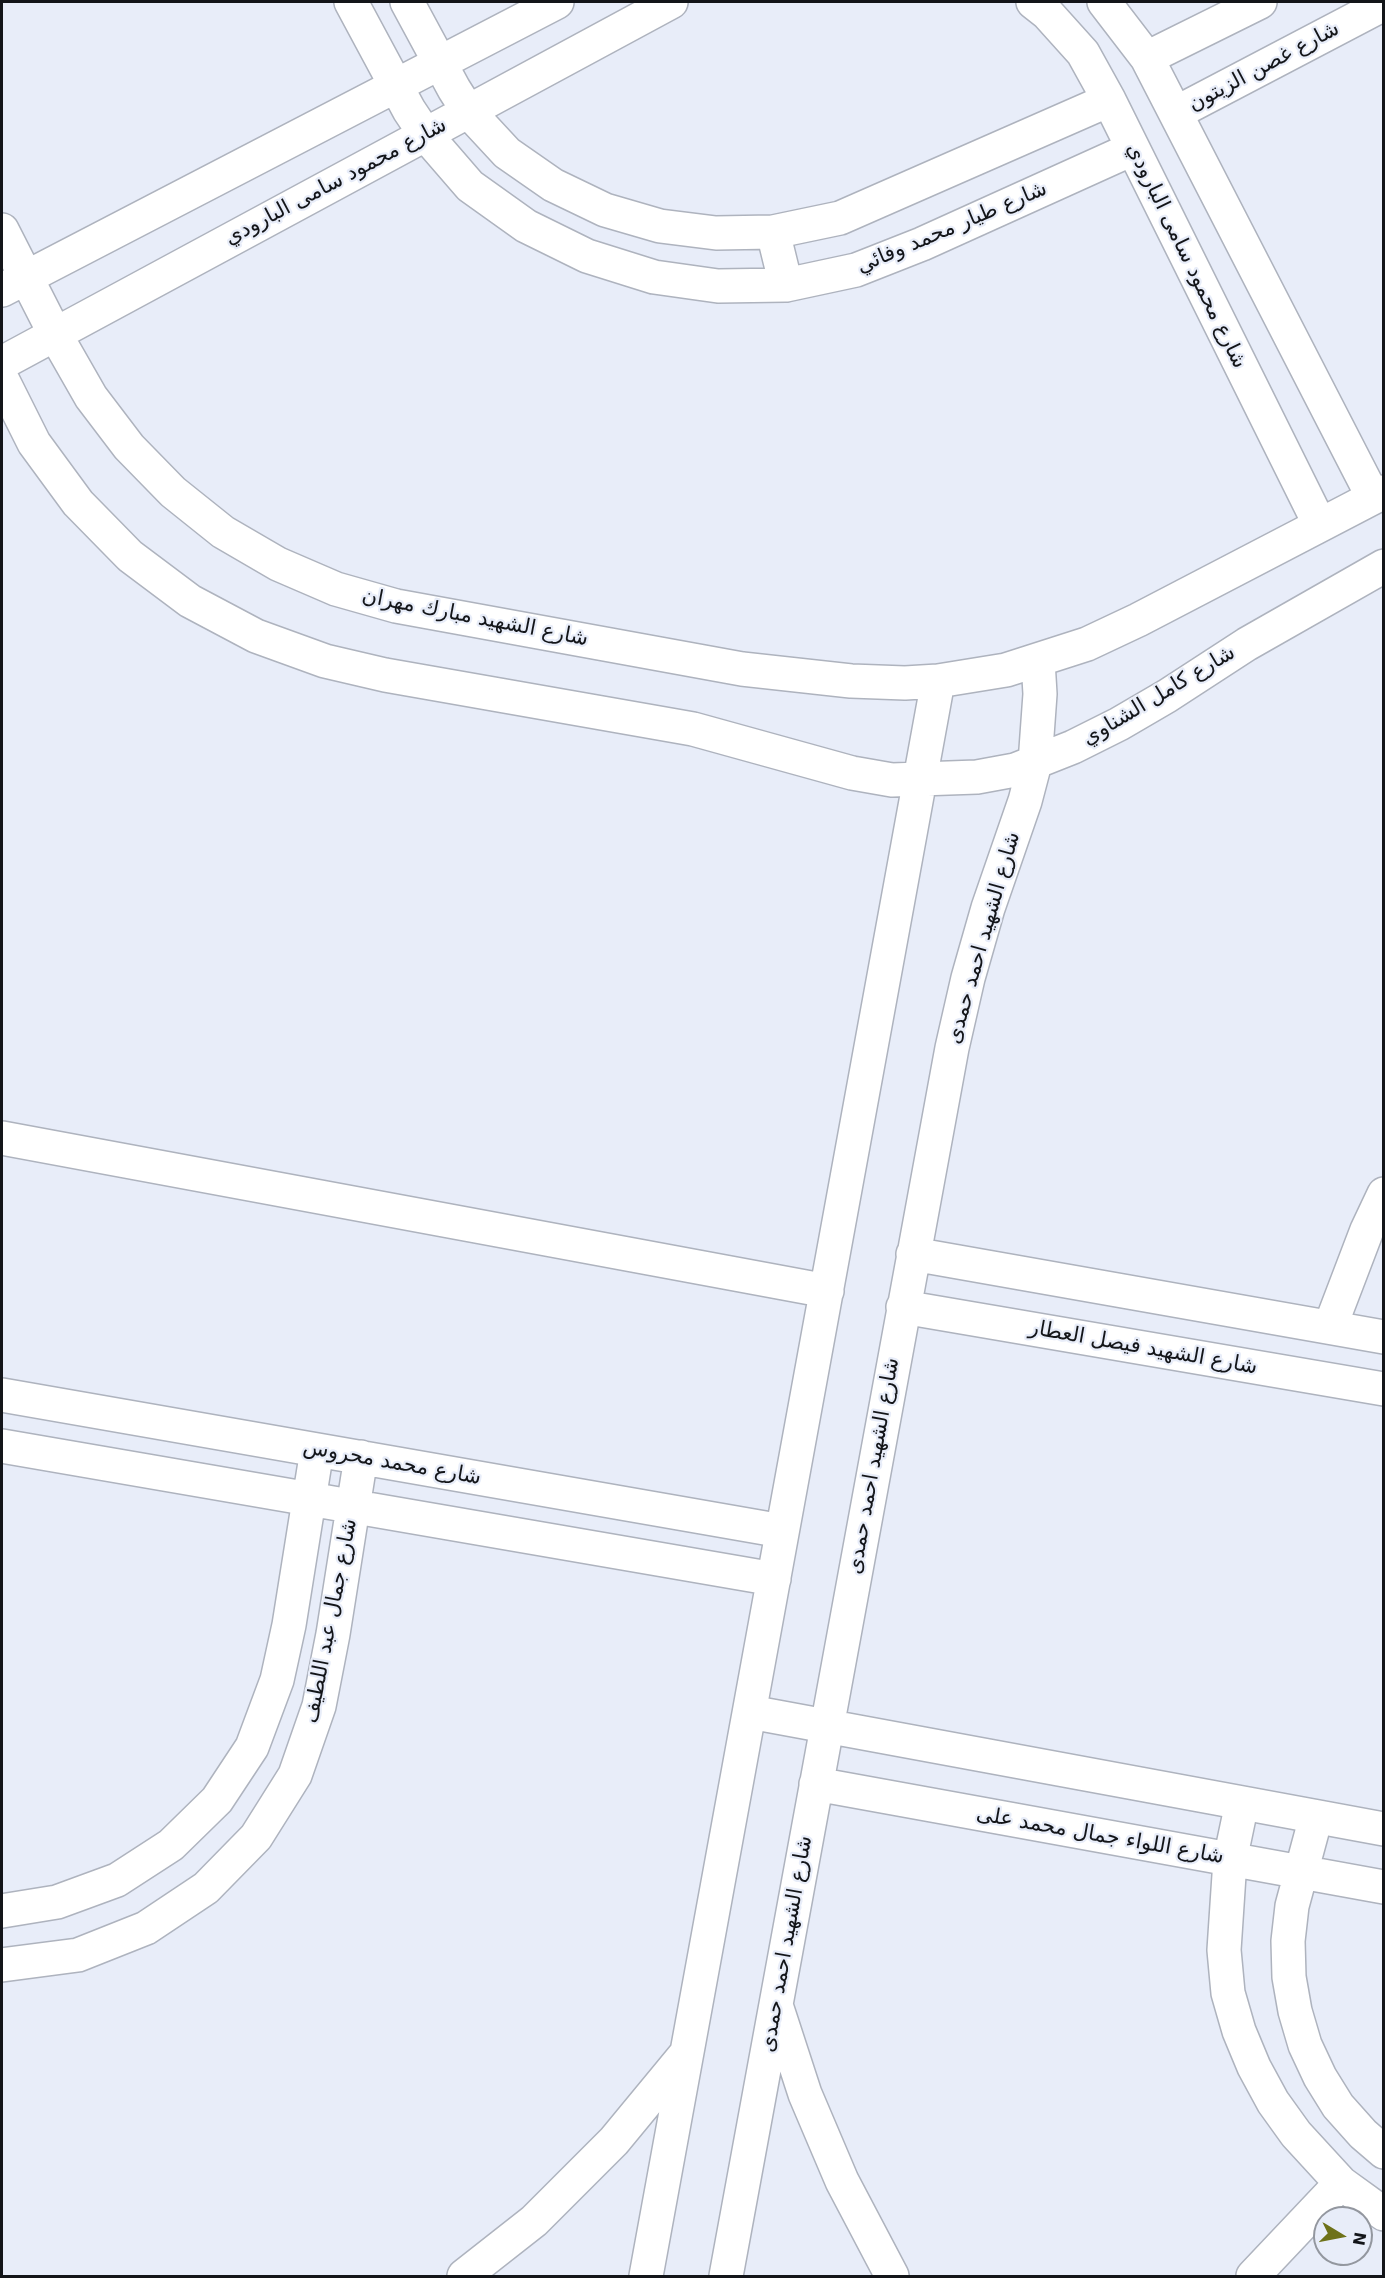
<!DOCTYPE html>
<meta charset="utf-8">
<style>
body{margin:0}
#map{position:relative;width:1385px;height:2278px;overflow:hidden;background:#e8edf9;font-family:"DejaVu Sans",sans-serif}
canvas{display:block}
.frame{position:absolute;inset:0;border:3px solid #131519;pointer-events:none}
.north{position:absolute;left:1313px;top:2206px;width:60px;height:60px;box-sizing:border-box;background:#e8edf9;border:2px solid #93979f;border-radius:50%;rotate:100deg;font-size:16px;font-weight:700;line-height:24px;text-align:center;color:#131519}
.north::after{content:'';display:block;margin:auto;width:21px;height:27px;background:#6e7219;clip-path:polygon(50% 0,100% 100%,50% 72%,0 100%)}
</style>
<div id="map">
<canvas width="1385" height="2278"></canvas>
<div class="frame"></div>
<div class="north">N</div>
</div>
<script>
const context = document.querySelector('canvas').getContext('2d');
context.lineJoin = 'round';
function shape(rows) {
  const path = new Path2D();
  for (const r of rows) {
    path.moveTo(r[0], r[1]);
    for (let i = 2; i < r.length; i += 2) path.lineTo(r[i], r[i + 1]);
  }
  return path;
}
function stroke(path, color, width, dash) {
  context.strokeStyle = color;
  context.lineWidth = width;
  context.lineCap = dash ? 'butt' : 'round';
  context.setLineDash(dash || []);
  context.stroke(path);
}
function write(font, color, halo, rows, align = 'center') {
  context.font = font + ' "DejaVu Sans",Vazirmatn,sans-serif';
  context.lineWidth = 4.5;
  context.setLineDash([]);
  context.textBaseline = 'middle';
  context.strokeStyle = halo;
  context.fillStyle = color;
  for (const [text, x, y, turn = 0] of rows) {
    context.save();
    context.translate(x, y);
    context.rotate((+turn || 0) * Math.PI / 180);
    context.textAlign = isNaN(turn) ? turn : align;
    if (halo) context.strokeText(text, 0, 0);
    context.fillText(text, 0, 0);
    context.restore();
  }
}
const street = shape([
 [351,2,409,110,425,134,470,186,526,226,587,256,654,277,718,286,786,285,856,270,922,244,1132,149],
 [407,2,454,89,468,111,507,153,553,185,605,210,660,226,716,233,773,232,840,218,1109,100],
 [1033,2,1047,13,1083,53,1109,100,1320,525],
 [1104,2,1147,58,1373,497],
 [1147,58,1260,2],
 [1176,113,1384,4],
 [2,230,55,334,91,397,129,447,173,492,223,532,278,564,336,589,396,606,742,669,851,681,905,683,938,681,1006,670,1087,644,1138,620,1384,492],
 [773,232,786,285],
 [2,290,557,2],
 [2,363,671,2],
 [2,379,34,443,78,503,130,556,190,601,256,636,325,661,385,675,693,729,852,773,892,780,977,777,1015,770,1073,747,1119,724,1167,696,1247,644,1384,566],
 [2,1138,827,1291],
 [913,1254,1384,1337],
 [903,1307,1384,1389],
 [1330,1327,1367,1230,1384,1194],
 [2,1395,782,1531],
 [2,1446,774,1579],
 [750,1712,1384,1829],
 [816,1784,1384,1887],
 [1242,1803,1230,1860,1224,1950,1228,1993,1239,2031,1254,2067,1273,2102,1296,2134,1341,2183,1384,2214],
 [1316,1817,1292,1906,1288,1941,1289,1977,1295,2011,1305,2045,1320,2077,1338,2106,1363,2134,1384,2152],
 [2,1911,57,1902,117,1880,171,1845,217,1800,252,1747,277,1680,289,1625,317,1450],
 [2,1965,78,1955,146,1928,206,1888,256,1837,295,1775,319,1706,333,1634,361,1457],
 [777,2008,805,2094,842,2181,892,2276],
 [464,2276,534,2221,614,2141,685,2055],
 [646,2276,938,681],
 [726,2276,952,1048,968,978,988,908,1025,801,1035,763,1040,694,1038,661],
 [1253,2276,1341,2183]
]);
const streetNames = [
 ["شارع غصن الزيتون",1264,67,-28],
 ["شارع محمود سامى البارودي",336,182,-28],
 ["شارع طيار محمد وفائي",952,228,-23],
 ["شارع محمود سامى البارودي",1186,256,64],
 ["شارع الشهيد مبارك مهران",475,618,11],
 ["شارع كامل الشناوي",1159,696,-31],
 ["شارع الشهيد احمد حمدى",984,938,-74],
 ["شارع الشهيد فيصل العطار",1143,1348,10],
 ["شارع محمد محروس",392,1463,10],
 ["شارع الشهيد احمد حمدى",874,1466,-80],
 ["شارع جمال عبد اللطيف",331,1621,-79],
 ["شارع اللواء جمال محمد على",1100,1836,10],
 ["شارع الشهيد احمد حمدى",787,1944,-80]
];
stroke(street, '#aeb3be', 36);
stroke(street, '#fff', 33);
write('21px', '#131519', '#e8edf9', streetNames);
</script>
